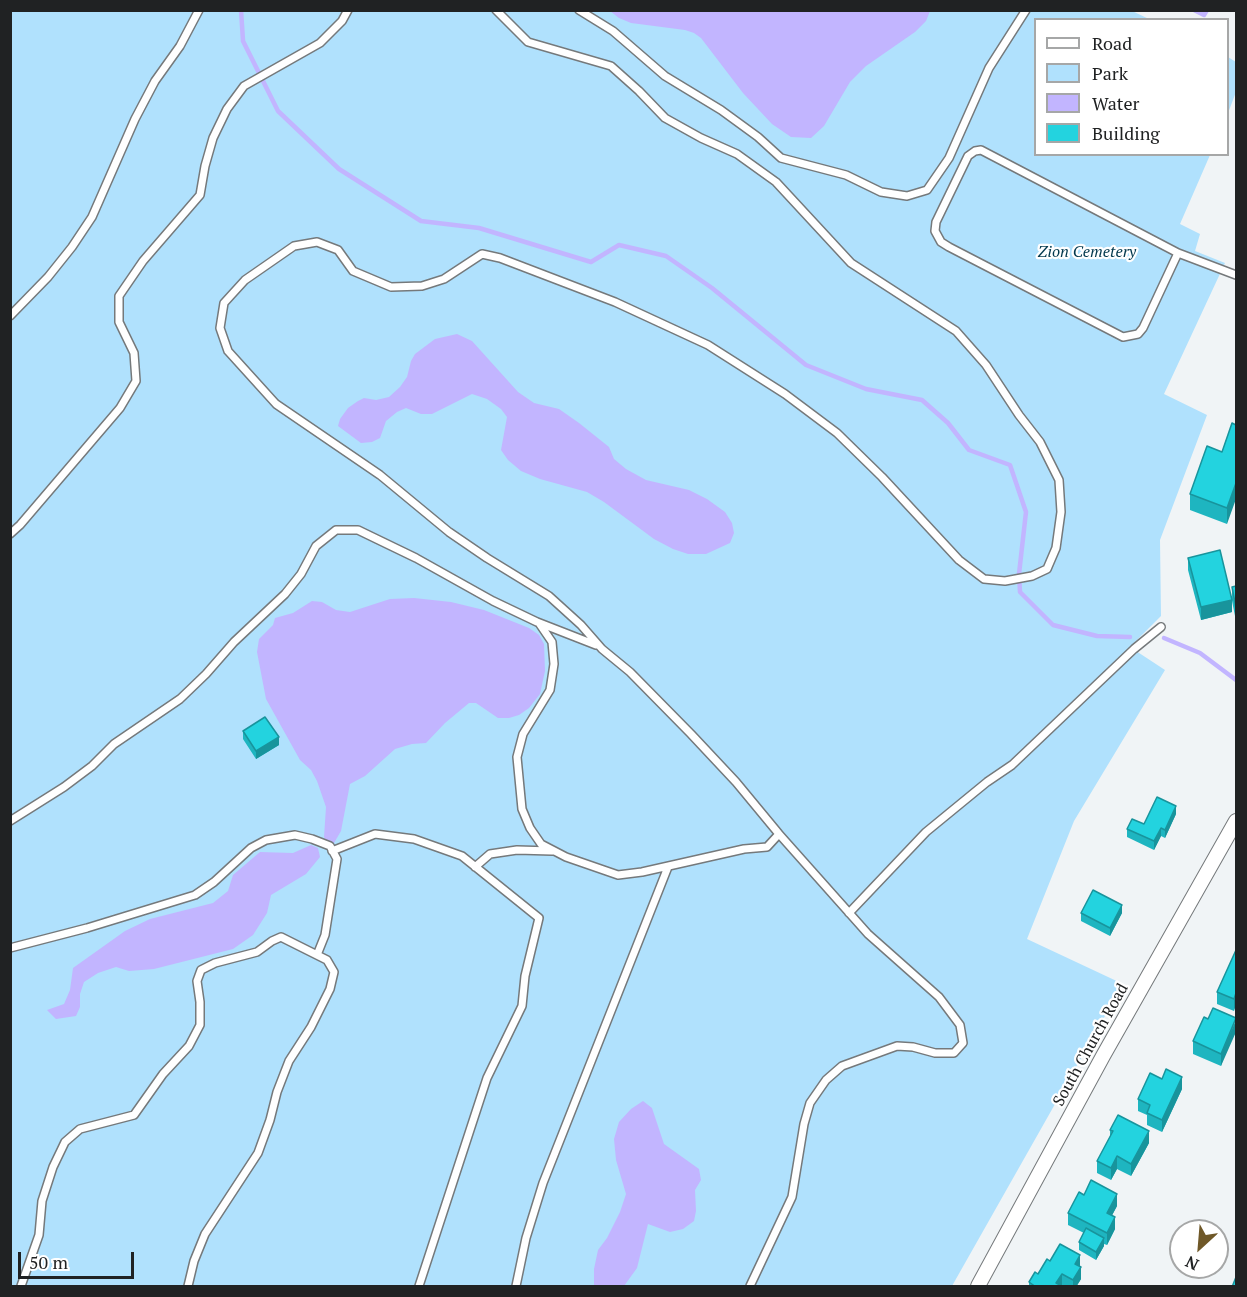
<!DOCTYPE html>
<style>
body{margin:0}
#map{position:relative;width:1247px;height:1297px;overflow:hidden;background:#f0f4f6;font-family:"PT Serif",serif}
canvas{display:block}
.frame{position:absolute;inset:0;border:12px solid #202223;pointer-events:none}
.legend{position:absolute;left:1034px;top:18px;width:195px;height:138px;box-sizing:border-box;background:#fff;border:2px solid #a6a7a7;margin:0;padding:8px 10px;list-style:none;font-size:18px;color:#202223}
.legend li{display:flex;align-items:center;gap:12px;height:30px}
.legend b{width:30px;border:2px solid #a6a7a7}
.north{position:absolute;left:1169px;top:1219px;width:60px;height:60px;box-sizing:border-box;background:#fff;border:2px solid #a6a7a7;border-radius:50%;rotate:206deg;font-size:16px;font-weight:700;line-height:24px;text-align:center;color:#202223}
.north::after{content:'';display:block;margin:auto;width:21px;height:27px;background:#6f5828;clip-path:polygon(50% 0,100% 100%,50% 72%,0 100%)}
.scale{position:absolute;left:18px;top:1252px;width:116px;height:27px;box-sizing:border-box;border:3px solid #202223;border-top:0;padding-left:8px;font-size:18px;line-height:21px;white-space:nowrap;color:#202223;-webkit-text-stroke:4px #fff;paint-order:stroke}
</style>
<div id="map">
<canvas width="1247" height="1297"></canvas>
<div class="frame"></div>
<ul class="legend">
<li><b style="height:8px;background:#fff"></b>Road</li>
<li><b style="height:16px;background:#b0e1fd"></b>Park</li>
<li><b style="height:16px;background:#c2b5ff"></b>Water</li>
<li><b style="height:16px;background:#23d3df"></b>Building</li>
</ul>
<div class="north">N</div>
<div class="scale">50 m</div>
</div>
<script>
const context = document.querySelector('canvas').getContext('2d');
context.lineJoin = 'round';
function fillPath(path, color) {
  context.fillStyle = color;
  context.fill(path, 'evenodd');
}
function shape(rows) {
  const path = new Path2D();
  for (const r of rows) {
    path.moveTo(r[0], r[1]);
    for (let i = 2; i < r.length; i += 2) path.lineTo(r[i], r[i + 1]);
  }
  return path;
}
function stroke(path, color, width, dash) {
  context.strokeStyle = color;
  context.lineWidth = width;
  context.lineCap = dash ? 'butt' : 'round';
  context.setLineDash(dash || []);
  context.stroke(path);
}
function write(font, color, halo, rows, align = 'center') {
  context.font = font + ' "PT Serif",serif';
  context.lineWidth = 4.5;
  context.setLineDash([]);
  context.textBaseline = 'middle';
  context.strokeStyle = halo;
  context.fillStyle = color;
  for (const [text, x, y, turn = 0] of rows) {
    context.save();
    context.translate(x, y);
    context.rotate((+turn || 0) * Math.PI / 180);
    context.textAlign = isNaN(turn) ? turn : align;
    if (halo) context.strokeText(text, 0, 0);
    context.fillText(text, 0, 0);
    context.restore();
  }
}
const green = shape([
 [1130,10,1149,19,1036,20,1036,154,1210,155,1180,224,1200,234,1195,251,1225,263,1164,394,1207,415,1160,540,1161,616,1130,647,1165,670,1074,821,1027,939,1123,984,952,1286,11,1286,10,11],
 [1228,57,1236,62,1236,92,1228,113]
]);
const water = shape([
 [610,11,930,11,926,21,915,32,866,66,850,82,824,126,811,138,791,137,772,124,743,93,701,38,694,33,685,30,631,23,619,18],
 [457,334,472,341,518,392,534,403,559,409,579,423,609,447,614,459,626,469,646,480,689,490,707,499,725,512,732,523,734,533,730,543,706,554,688,554,673,549,654,539,604,502,587,492,540,479,521,471,508,460,501,450,507,417,501,409,487,399,472,394,432,414,421,414,406,408,397,412,386,421,380,438,372,442,361,443,338,426,340,419,348,408,358,401,364,398,376,400,389,397,400,387,407,377,411,361,415,354,435,339],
 [414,598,451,602,484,610,529,628,539,635,544,644,545,671,540,694,529,708,519,715,509,718,498,718,476,703,469,703,445,723,426,743,412,744,395,749,365,776,350,784,341,831,334,843,326,841,324,837,326,807,317,781,311,770,300,760,266,699,257,652,259,639,273,625,275,618,293,613,312,601,322,602,336,610,350,612,390,599],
 [311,845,318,848,320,857,306,874,271,895,267,913,253,935,233,949,154,969,129,971,116,967,98,973,84,982,80,994,80,1007,76,1016,56,1019,47,1010,64,1004,70,990,73,968,125,931,150,919,213,903,228,891,233,875,260,852,293,853],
 [643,1101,652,1108,664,1144,699,1169,701,1180,695,1190,696,1211,694,1221,683,1229,670,1232,648,1224,637,1268,624,1286,594,1286,594,1269,598,1250,607,1238,620,1212,626,1194,616,1160,614,1139,619,1122,631,1109]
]);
const stream = shape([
 [241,10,243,41,278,111,339,169,421,221,479,228,591,262,619,245,666,256,712,288,806,365,866,389,922,400,948,423,969,450,1010,465,1026,512,1019,574,1020,592,1053,625,1097,636,1130,637],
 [1194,10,1204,15,1207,10],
 [1164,638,1200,653,1236,680]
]);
const lane = shape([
 [496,10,528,42,611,66,639,91,665,118,701,138,737,154,776,182,851,263,956,331,986,365,1019,415,1040,442,1059,480,1061,512,1056,548,1047,569,1032,576,1005,581,984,579,959,560,882,477,837,433,785,394,708,345,615,302,500,258,482,254,444,279,422,286,391,287,353,271,338,250,317,242,294,246,245,280,224,303,220,328,228,351,276,404,380,475,449,532,487,558,549,596,581,625,602,649,630,672,691,734,736,782,779,834,868,934,939,997,960,1025,963,1043,954,1053,935,1053,913,1047,897,1046,842,1066,826,1080,810,1103,804,1124,792,1197,750,1286],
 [579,10,613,31,665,76,721,110,758,137,781,158,846,175,881,192,907,196,927,190,949,158,989,68,1026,10],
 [1178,253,1143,328,1138,334,1123,337,949,247,941,242,935,231,936,222,968,156,975,151,981,150,1178,253,1236,275],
 [10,316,48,277,72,247,92,217,135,119,155,81,180,46,199,10],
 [10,534,20,525,120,408,136,381,134,353,119,322,119,296,143,261,200,195,205,166,213,138,227,109,244,86,320,43,342,21,348,10],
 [539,623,552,642,554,664,550,690,523,734,517,757,522,809,530,828,541,844,566,857,618,875,642,872,744,849,767,847,779,834],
 [10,821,64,787,92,766,114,744,180,699,206,674,234,642,285,594,301,574,316,546,336,530,358,530,416,558,493,601,537,622,596,645],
 [332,851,375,834,414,839,462,856,539,918,525,976,522,1006,487,1078,419,1286],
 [475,867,490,854,517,850,552,851],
 [849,913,926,832,987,782,1012,765,1134,649,1161,627],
 [10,948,87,928,195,895,214,882,251,848,266,840,295,835,312,839,330,846,337,859,325,935,317,955],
 [21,1286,39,1235,42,1201,53,1167,65,1142,80,1129,134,1115,163,1074,189,1046,200,1025,200,1002,197,981,201,970,215,963,257,952,272,941,281,937,327,960,334,972,330,989,311,1027,289,1061,277,1092,270,1120,258,1153,205,1234,194,1261,188,1286],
 [516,1286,526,1238,543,1183,668,867]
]);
const street = shape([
 [978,1286,1103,1056,1236,821]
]);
const wall = shape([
 [1232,423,1227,524,1190,510,1190,494,1222,452],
 [1188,558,1232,597,1232,587,1236,586,1236,621,1232,601,1232,612,1201,620,1188,570],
 [243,731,279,745,256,759,243,739],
 [1176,814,1165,838,1161,836,1154,850,1127,837,1127,829],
 [1081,913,1122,913,1110,936,1081,921],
 [1236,950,1234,1011,1217,1004,1217,992],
 [1236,1018,1221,1066,1193,1054,1193,1041,1208,1019],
 [1162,1079,1182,1089,1162,1132,1147,1125,1147,1115,1138,1111,1138,1099],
 [1110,1130,1149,1143,1131,1176,1117,1169,1111,1180,1097,1173,1097,1161,1110,1137],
 [1117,1206,1112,1215,1115,1229,1107,1245,1104,1244,1104,1246,1096,1260,1079,1250,1079,1242,1084,1233,1068,1225,1068,1213],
 [1050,1261,1080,1266,1081,1279,1076,1287,1063,1287,1062,1286,1061,1287,1029,1287,1029,1282]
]);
const shadedWall = shape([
 [1236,483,1236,499,1227,524,1227,508],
 [1232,600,1232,612,1201,620,1201,607],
 [279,737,279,745,256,759,256,751],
 [1176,806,1176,814,1165,838,1165,830],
 [1161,828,1161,836,1154,850,1154,841],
 [1122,905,1122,913,1110,936,1110,928],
 [1236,993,1236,1005,1234,1011,1234,999],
 [1236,1020,1236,1032,1221,1066,1221,1054],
 [1182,1077,1182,1089,1162,1132,1162,1120],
 [1149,1131,1149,1143,1131,1176,1131,1164],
 [1117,1156,1117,1169,1111,1180,1111,1168],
 [1117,1194,1117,1206,1107,1225,1107,1213],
 [1115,1217,1115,1229,1107,1245,1107,1233],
 [1104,1238,1104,1246,1096,1260,1096,1252],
 [1080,1255,1080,1268,1075,1264],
 [1081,1267,1081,1279,1076,1287,1073,1287,1073,1280],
 [1062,1274,1062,1286,1061,1287,1056,1287,1056,1283]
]);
const building = shape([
 [1232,423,1236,425,1236,483,1227,508,1190,494,1207,446,1222,452,1232,423],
 [1220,550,1232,600,1201,607,1188,558,1220,550],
 [1236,586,1236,608,1232,587,1236,586],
 [265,717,279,737,256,751,243,731,265,717],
 [1157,797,1176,806,1165,830,1161,828,1154,841,1127,829,1132,819,1144,824,1157,797],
 [1093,890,1122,905,1110,928,1081,913,1093,890],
 [1236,950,1236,993,1234,999,1217,992,1236,950],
 [1213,1008,1236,1018,1221,1054,1193,1041,1204,1017,1208,1019,1213,1008],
 [1166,1069,1182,1077,1162,1120,1147,1113,1150,1105,1138,1099,1150,1073,1162,1079,1166,1069],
 [1118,1115,1149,1131,1131,1164,1117,1156,1111,1168,1097,1161,1113,1131,1110,1130,1118,1115],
 [1091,1180,1117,1194,1107,1213,1115,1217,1107,1233,1068,1213,1079,1192,1084,1195,1091,1180],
 [1086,1228,1104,1238,1096,1252,1079,1242,1086,1228],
 [1060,1244,1080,1255,1075,1264,1081,1267,1073,1280,1062,1274,1056,1283,1060,1285,1059,1287,1036,1287,1029,1282,1035,1272,1038,1274,1047,1259,1050,1261,1060,1244],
 [1236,1277,1236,1287,1232,1287,1236,1277]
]);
const parkNames = [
 ["Zion Cemetery",1087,252]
];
const streetNames = [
 ["South Church Road",1091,1045,-61]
];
fillPath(green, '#b0e1fd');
fillPath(water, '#c2b5ff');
stroke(stream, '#c2b5ff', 4.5);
stroke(lane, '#75797b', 10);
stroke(street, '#75797b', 16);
stroke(lane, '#fff', 7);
stroke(street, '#fff', 14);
fillPath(wall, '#1eb5c0');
fillPath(shadedWall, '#18949c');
fillPath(building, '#23d3df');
stroke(building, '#18949c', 1.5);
write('italic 16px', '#02384d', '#fff', parkNames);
write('16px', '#202223', '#fff', streetNames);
</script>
